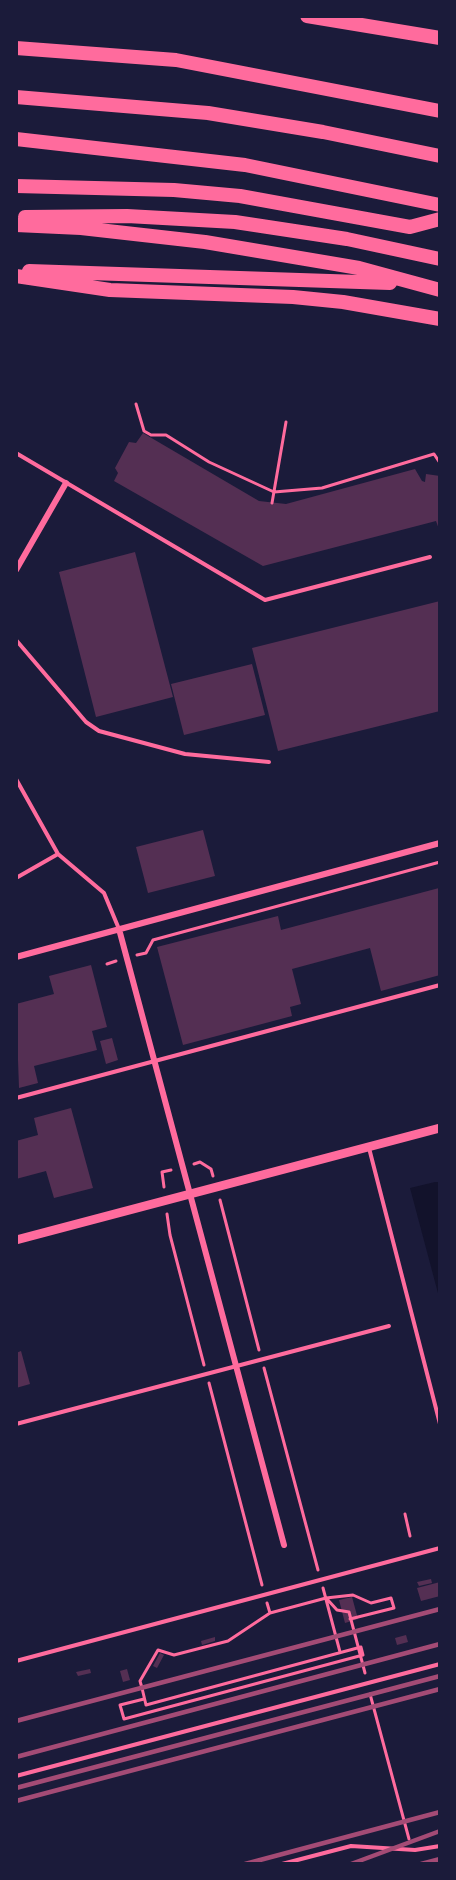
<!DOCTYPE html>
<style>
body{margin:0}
#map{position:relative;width:456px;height:1880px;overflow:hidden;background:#1b1b3a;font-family:"Fira Sans",sans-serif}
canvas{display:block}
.frame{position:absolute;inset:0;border:18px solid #1b1b3a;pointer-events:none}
</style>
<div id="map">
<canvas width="456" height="1880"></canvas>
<div class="frame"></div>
</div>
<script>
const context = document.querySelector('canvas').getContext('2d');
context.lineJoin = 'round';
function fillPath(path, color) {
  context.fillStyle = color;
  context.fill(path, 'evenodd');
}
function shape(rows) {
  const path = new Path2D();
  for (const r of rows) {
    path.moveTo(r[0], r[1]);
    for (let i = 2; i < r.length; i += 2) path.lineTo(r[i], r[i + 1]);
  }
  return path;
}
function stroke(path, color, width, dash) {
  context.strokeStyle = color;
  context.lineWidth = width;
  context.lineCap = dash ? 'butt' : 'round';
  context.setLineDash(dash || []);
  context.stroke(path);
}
const water = shape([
 [435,1182,440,1182,439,1297,410,1188]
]);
const building = shape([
 [143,433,259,501,286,504,415,469,422,481,425,482,426,474,440,476,440,532,436,521,263,566,114,481,118,473,115,468,129,442,136,443],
 [135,552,173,697,96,717,59,572],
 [440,601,440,711,278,751,252,648],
 [252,664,265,715,184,735,171,684],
 [203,830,215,876,148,893,136,847],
 [439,888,440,975,381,991,370,948,292,969,301,1004,290,1007,292,1016,183,1045,157,947,278,916,281,930],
 [91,965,107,1027,92,1031,97,1050,34,1066,38,1083,19,1088,16,1004,54,994,49,976],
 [112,1038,118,1060,106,1064,100,1041],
 [71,1108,93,1188,54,1198,46,1171,16,1179,16,1141,38,1135,34,1118],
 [21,1351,30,1384,16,1388,16,1353],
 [431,1579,432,1583,419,1586,417,1582],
 [440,1582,440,1596,421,1601,417,1588],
 [352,1597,358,1619,345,1623,339,1600],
 [406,1635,408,1642,397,1645,395,1638],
 [215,1637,215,1641,202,1645,201,1641],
 [160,1653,164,1655,157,1668,153,1666],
 [90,1669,91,1673,78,1676,76,1672],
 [127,1669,130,1680,123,1682,120,1671]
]);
const path = shape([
 [136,404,144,431,151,435,166,435,209,462,274,492,322,488,434,454,440,463],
 [272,503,286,422],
 [137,955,146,953,153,940,440,862],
 [107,964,116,961],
 [194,1164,200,1162,211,1169,213,1176],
 [164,1187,162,1172,171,1170],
 [220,1200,259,1350],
 [167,1214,170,1235,204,1365],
 [264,1368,318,1570],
 [209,1383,262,1585],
 [405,1514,410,1536],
 [323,1588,340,1652],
 [327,1599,337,1610,349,1612,365,1673],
 [267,1603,270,1613],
 [370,1694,409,1839],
 [144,1699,120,1705,124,1719,363,1655,361,1647,146,1705,142,1688,140,1681,158,1650,174,1655,228,1641,270,1613,326,1598,353,1595,371,1603,391,1598,394,1608,350,1619]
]);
const service = shape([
 [16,453,265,600,430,557],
 [16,640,86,722,99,731,185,754,269,762],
 [16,779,58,854],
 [16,878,58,854,104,893,119,929],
 [16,1098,440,985],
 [369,1148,440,1424],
 [16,1424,389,1326],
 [16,1661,440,1548],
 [16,1776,440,1664],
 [282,1864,351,1846,415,1850,440,1846]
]);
const minor = shape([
 [16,570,66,483],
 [119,929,284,1545],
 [16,957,440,843]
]);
const tertiary = shape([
 [16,1240,440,1128]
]);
const motorway = shape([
 [307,16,440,38],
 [16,48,176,60,440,111],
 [16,97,208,113,323,132,440,156],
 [16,139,245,165,440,205],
 [16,186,174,190,240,196,410,227,440,219],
 [25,217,127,216,235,222,347,239,440,259],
 [16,225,81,228,205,242,359,268,440,290],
 [29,271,390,283],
 [16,276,110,290,293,297,343,302,440,319]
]);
const rail = shape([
 [16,1721,440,1609],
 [16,1757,440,1644],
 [16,1788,440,1676],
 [16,1801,440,1689],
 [245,1864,440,1812],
 [351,1864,440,1831],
 [421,1864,440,1859]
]);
fillPath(water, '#12122b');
fillPath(building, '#542f53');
stroke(path, '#ff6b9d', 3);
stroke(service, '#ff6b9d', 4);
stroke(minor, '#ff6b9d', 6);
stroke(tertiary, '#ff6b9d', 9);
stroke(motorway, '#ff6b9d', 14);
stroke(rail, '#a44b75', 4.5);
</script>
